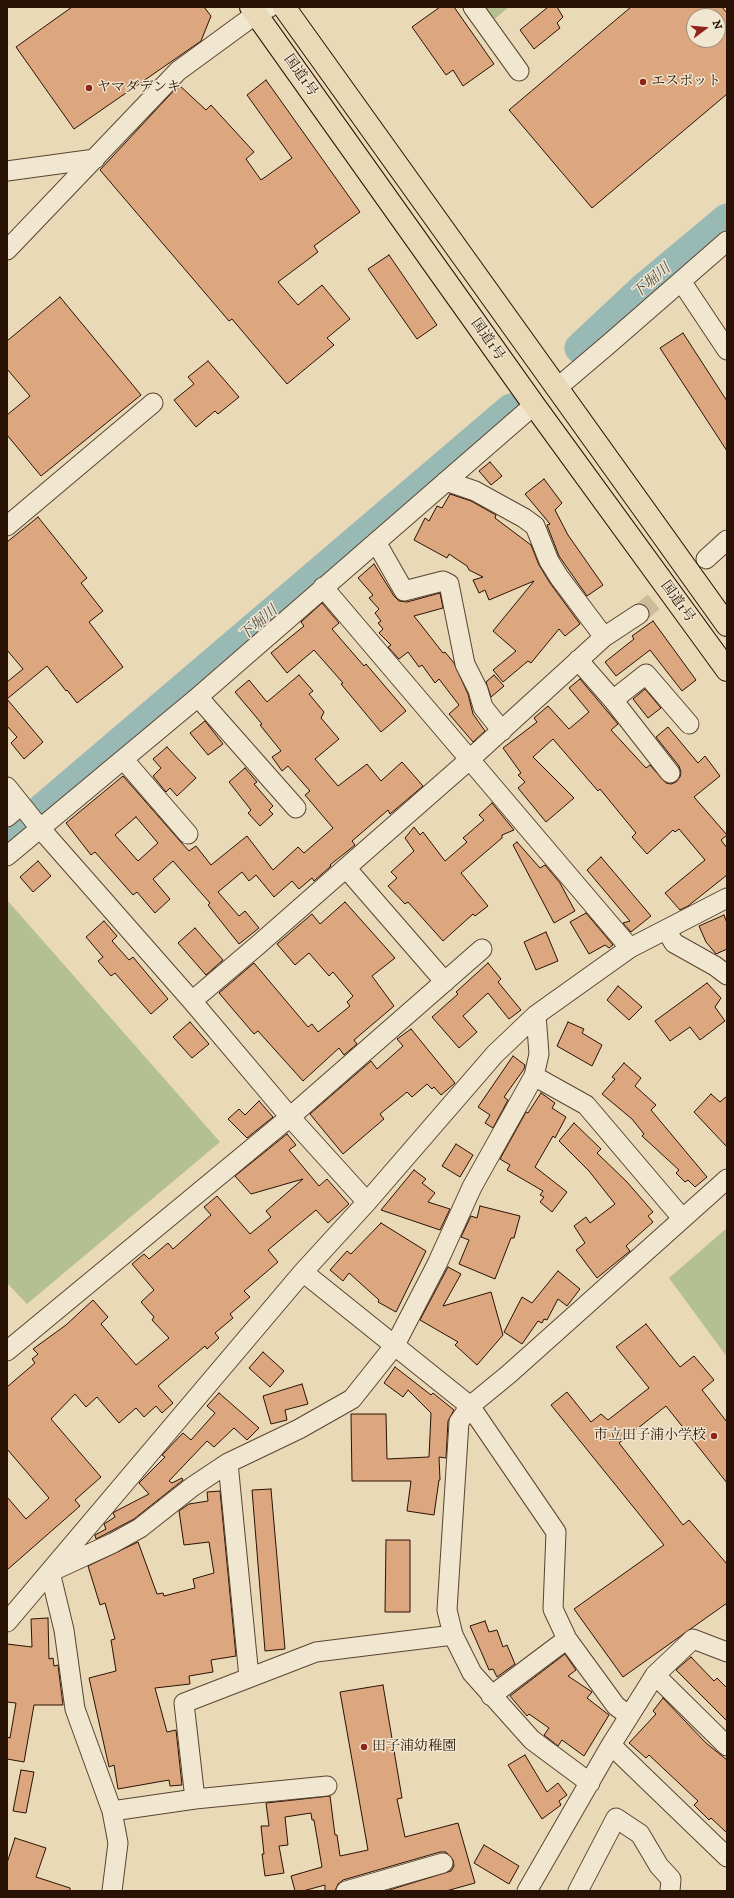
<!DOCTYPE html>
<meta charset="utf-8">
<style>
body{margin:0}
#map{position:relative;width:734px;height:1898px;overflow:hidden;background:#ead9b7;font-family:"IM FELL DW Pica",serif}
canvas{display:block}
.frame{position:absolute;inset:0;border:8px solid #291204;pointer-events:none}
.north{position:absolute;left:686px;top:8px;width:40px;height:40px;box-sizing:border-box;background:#f1e6d0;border:1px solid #a1917e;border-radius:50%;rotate:74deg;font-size:11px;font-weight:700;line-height:16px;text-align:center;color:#291204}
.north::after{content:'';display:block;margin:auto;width:14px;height:18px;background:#8f2418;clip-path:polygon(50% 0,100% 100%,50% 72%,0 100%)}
</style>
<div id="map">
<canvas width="734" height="1898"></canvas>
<div class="frame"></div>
<div class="north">N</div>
</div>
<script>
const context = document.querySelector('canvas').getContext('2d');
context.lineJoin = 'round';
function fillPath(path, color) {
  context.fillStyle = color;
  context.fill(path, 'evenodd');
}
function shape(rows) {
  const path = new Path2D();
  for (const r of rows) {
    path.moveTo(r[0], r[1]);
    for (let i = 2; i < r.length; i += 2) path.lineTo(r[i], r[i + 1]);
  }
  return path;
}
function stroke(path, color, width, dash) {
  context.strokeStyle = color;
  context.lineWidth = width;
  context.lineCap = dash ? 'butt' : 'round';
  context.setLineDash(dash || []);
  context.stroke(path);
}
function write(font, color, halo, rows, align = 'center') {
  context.font = font + ' "IM FELL DW Pica","Noto Serif JP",serif';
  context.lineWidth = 3;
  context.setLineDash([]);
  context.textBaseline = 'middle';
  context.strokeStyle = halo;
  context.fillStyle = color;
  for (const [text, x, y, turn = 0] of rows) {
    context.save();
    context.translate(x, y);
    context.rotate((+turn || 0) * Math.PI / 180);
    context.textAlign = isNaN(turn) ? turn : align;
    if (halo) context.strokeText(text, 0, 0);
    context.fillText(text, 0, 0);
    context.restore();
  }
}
const green = shape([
 [479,7,509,7,491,22],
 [7,900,220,1142,27,1304,7,1283],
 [727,1228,727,1357,669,1278]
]);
const river = shape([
 [580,348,643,289,727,219],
 [7,839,511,409]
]);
const building = shape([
 [72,7,204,7,211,16,201,41,74,129,16,47,72,7],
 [440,7,454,7,494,64,463,86,453,70,446,75,412,27,440,7],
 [548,7,557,7,563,17,557,23,560,28,534,49,520,30,548,7],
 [631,7,722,7,727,13,727,94,592,208,509,110,631,7],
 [694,16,718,16,718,40,694,40,694,16],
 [266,80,360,212,314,246,318,252,278,282,298,305,322,285,350,319,327,338,334,345,287,384,232,319,229,321,100,170,179,85,206,110,211,105,254,152,246,159,261,180,292,158,247,95,266,80],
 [389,255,437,325,417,339,368,269,389,255],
 [60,297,141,395,41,476,7,435,7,415,30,396,7,369,7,341,60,297],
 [683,333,727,401,727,451,660,348,683,333],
 [208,361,239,397,218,414,215,411,196,427,174,400,194,384,188,377,208,361],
 [490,462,502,476,491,485,479,471,490,462],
 [544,479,562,503,555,510,568,535,603,585,587,596,559,556,547,525,550,524,525,494,544,479],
 [450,494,471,501,496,515,495,518,531,545,539,565,550,583,580,624,565,636,559,629,531,663,528,661,503,682,493,670,516,651,493,631,534,581,489,600,485,590,479,593,473,580,483,577,469,570,467,566,449,554,447,558,414,540,425,518,429,521,437,506,442,508,450,494],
 [38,517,87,578,81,583,103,611,89,622,123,667,77,703,67,690,66,691,47,666,7,699,43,742,24,759,11,743,17,737,7,726,7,682,23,669,7,650,7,542,38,517],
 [374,564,394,596,399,601,407,602,440,593,443,608,414,616,443,653,445,652,454,663,468,694,473,714,485,731,473,742,449,714,459,705,439,679,435,683,422,665,419,667,408,652,399,659,388,647,391,645,379,633,383,629,378,623,381,621,375,613,379,609,369,598,373,595,358,578,374,564],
 [322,603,339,623,332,629,364,666,366,664,406,711,381,732,341,684,343,683,314,650,287,673,271,653,304,626,301,622,322,603],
 [653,621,696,680,682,691,650,650,616,676,605,662,634,639,632,636,653,621],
 [299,675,313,691,309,694,324,712,321,718,339,739,315,759,338,786,367,764,381,781,402,762,423,786,390,814,388,810,352,841,355,845,330,865,331,866,314,881,312,878,299,889,292,881,274,897,256,875,249,881,242,872,218,892,239,916,245,911,259,928,239,944,208,905,210,903,173,861,153,879,170,899,155,913,137,892,133,895,95,852,91,855,66,823,123,776,180,841,189,851,196,846,211,865,247,836,273,870,298,847,304,853,333,828,305,795,310,791,288,766,282,771,272,757,281,751,260,725,262,724,235,692,249,680,267,702,299,675],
 [136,817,158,843,138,861,115,835,136,817],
 [494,675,504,686,491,697,486,682,494,675],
 [580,679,618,724,611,730,646,768,650,765,666,783,671,784,676,782,680,777,681,772,679,766,656,737,668,727,698,763,705,756,720,776,694,797,727,835,721,840,727,848,727,875,688,906,680,910,665,893,705,860,679,829,675,832,673,830,647,854,632,837,636,833,600,789,598,791,553,739,533,757,574,798,546,822,518,788,525,782,518,775,521,773,503,748,537,722,534,718,548,706,569,729,589,712,569,688,580,679],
 [645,689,661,708,648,718,633,699,645,689],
 [205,721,223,744,208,755,190,733,205,721],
 [167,747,196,778,177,796,170,788,166,792,153,776,161,768,153,759,167,747],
 [245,768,257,782,254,784,273,806,269,810,273,814,260,826,248,813,251,810,229,782,245,768],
 [492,803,514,830,502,835,502,838,461,873,488,906,475,916,473,914,443,941,408,902,405,904,388,886,397,878,391,872,414,851,405,838,414,827,420,835,423,832,445,861,467,842,463,838,484,820,479,815,492,803],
 [517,842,540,868,545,865,560,883,575,911,554,923,513,845,517,842],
 [601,857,651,916,631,932,623,923,630,921,587,870,601,857],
 [38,861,51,876,33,892,20,877,38,861],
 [345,902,395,958,372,976,394,1006,354,1040,357,1044,344,1055,339,1048,303,1081,258,1031,254,1034,219,993,254,963,308,1027,312,1024,318,1032,350,1006,347,1002,353,996,333,972,329,976,309,953,295,965,277,944,312,914,320,924,345,902],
 [586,913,613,945,609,948,605,945,589,954,570,922,586,913],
 [724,915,727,923,727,949,716,954,706,942,699,926,724,915],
 [104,921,117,936,112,941,129,960,133,957,168,999,151,1014,115,973,111,976,98,961,103,957,86,937,104,921],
 [195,928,223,960,206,975,178,943,195,928],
 [546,932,558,961,536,970,524,942,546,932],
 [488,963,501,979,498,982,521,1010,509,1019,488,993,463,1016,477,1032,459,1048,432,1017,458,994,456,992,488,963],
 [707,983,721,998,715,1007,725,1021,700,1040,690,1027,670,1041,655,1021,707,983],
 [618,986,642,1007,629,1020,607,1000,618,986],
 [190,1022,209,1044,192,1058,173,1037,190,1022],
 [568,1022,584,1029,582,1033,602,1045,592,1066,557,1046,568,1022],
 [411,1029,455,1083,441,1095,434,1087,432,1089,427,1084,412,1097,407,1092,380,1114,384,1119,343,1154,310,1114,371,1061,377,1069,403,1046,397,1039,411,1029],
 [513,1056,525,1065,524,1069,504,1097,508,1100,493,1128,485,1123,490,1115,478,1107,513,1056],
 [624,1063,641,1078,635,1086,656,1105,651,1110,707,1177,695,1187,688,1180,685,1182,676,1173,679,1170,642,1136,644,1134,632,1119,602,1094,615,1079,612,1077,624,1063],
 [541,1093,555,1103,552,1108,566,1117,555,1138,553,1136,535,1167,567,1192,552,1212,540,1202,544,1197,540,1195,543,1191,507,1170,510,1165,500,1159,526,1112,528,1113,541,1093],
 [711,1094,720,1102,727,1096,727,1147,694,1112,711,1094],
 [259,1101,273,1117,247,1138,228,1119,239,1109,245,1115,259,1101],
 [574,1123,601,1149,597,1153,627,1182,653,1212,648,1216,653,1222,626,1246,630,1251,597,1278,576,1250,585,1243,574,1226,586,1217,590,1223,615,1204,589,1171,559,1141,574,1123],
 [287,1134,296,1145,289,1150,319,1186,327,1179,349,1204,328,1223,316,1210,268,1250,278,1262,244,1291,250,1297,230,1314,233,1318,215,1333,219,1338,207,1349,205,1346,158,1386,173,1403,162,1413,156,1406,144,1417,136,1408,119,1423,97,1397,86,1407,75,1394,51,1419,101,1477,75,1500,80,1506,7,1570,7,1497,26,1519,49,1498,7,1449,7,1387,35,1363,32,1359,38,1354,33,1349,66,1325,93,1300,108,1317,101,1324,136,1365,169,1338,152,1320,154,1317,141,1302,154,1290,132,1264,144,1254,149,1259,168,1243,173,1249,211,1215,204,1207,217,1196,250,1234,271,1217,266,1211,303,1179,251,1194,235,1176,287,1134],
 [456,1144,473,1155,460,1177,442,1166,456,1144],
 [414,1170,426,1179,422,1183,435,1193,428,1202,450,1209,440,1230,381,1210,414,1170],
 [480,1206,520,1216,514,1238,511,1238,495,1279,459,1264,469,1240,461,1237,471,1216,477,1218,480,1206],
 [381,1223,426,1251,396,1312,378,1302,379,1300,349,1273,343,1281,330,1270,347,1251,351,1254,381,1223],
 [448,1267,461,1274,443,1306,491,1292,503,1335,477,1365,455,1345,458,1342,420,1320,448,1267],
 [558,1271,580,1289,567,1306,558,1299,547,1320,544,1319,542,1323,538,1321,522,1344,504,1332,522,1297,532,1303,558,1271],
 [646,1324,680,1367,694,1356,714,1380,702,1390,727,1422,727,1483,666,1406,619,1443,683,1525,689,1520,727,1564,727,1603,623,1677,574,1609,664,1545,551,1405,567,1392,591,1422,601,1414,608,1420,649,1388,616,1347,646,1324],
 [263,1352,284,1371,270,1387,249,1368,263,1352],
 [395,1367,431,1395,433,1393,454,1410,448,1421,446,1458,439,1457,440,1480,439,1480,434,1515,407,1511,411,1481,352,1481,351,1414,386,1414,387,1459,429,1457,431,1413,408,1390,403,1397,384,1383,395,1367],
 [302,1384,308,1404,285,1410,287,1420,271,1424,263,1396,302,1384],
 [219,1393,259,1428,247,1440,234,1428,214,1447,207,1441,169,1481,172,1483,182,1478,183,1480,134,1519,96,1539,95,1535,106,1529,104,1524,115,1517,113,1513,116,1511,149,1494,139,1483,165,1457,162,1455,183,1433,191,1440,215,1413,207,1406,219,1393],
 [271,1489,285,1649,265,1651,252,1490,271,1489],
 [220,1491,236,1656,211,1660,213,1672,189,1676,190,1684,155,1688,167,1732,176,1730,182,1785,170,1786,169,1780,118,1789,114,1765,109,1767,89,1678,116,1671,111,1640,115,1639,105,1603,100,1605,88,1566,138,1542,157,1594,163,1593,164,1596,195,1588,193,1579,214,1573,209,1542,184,1545,179,1511,189,1504,208,1501,207,1492,220,1491],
 [386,1540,410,1540,410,1612,385,1612,386,1540],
 [48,1618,49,1659,53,1658,54,1666,58,1665,63,1705,34,1705,24,1762,7,1759,7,1737,10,1738,16,1703,7,1702,7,1644,32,1647,31,1619,48,1618],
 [485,1621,489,1632,497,1630,503,1647,507,1645,515,1664,497,1677,493,1669,489,1670,470,1626,485,1621],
 [565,1654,576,1670,568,1676,592,1692,587,1698,609,1715,584,1756,562,1740,558,1746,544,1735,549,1728,529,1714,527,1716,510,1696,565,1654],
 [691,1657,714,1681,717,1678,727,1688,727,1721,676,1670,691,1657],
 [383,1685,402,1798,397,1799,405,1837,458,1823,475,1883,446,1891,386,1891,451,1871,454,1866,453,1860,446,1852,440,1852,343,1880,338,1884,335,1891,325,1891,325,1885,303,1891,295,1891,291,1876,322,1867,314,1820,312,1820,311,1813,285,1817,288,1845,279,1846,284,1873,265,1876,262,1854,264,1854,261,1826,269,1826,266,1803,330,1796,335,1835,337,1835,340,1856,368,1850,340,1692,383,1685],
 [663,1698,706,1743,727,1760,727,1833,711,1818,709,1820,694,1805,698,1801,649,1755,646,1758,629,1743,656,1714,653,1711,663,1698],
 [525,1755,547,1792,558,1783,567,1795,559,1801,561,1805,542,1819,508,1765,525,1755],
 [21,1770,34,1772,26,1813,13,1811,21,1770],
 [15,1838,46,1848,36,1877,70,1888,70,1891,7,1891,7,1863,15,1838],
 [484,1845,519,1866,509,1884,474,1863,484,1845]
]);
const minorTunnel = shape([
 [639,614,706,559]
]);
const minor = shape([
 [473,7,519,71],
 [7,171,95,159],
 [7,250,178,71,256,14,270,7],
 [681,281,727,350],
 [557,388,610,343,727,241],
 [446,481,475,491,524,518,535,526,549,561,559,577,604,637],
 [7,526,153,403],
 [376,542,404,591,443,581,449,584,465,664,478,690,483,707,502,731],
 [706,559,727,540],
 [323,587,630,948],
 [578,660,613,700,670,773],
 [198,697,296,808],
 [613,700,646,674,689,724],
 [124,760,188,834],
 [7,787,39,827,192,1001,290,1117,367,1202],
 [7,817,21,805],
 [7,856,198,697,534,405],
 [346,868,445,982],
 [666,930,674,943,715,966,727,975],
 [192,1001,258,945,469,760,604,637,639,614],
 [534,1076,586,1105,682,1218],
 [303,1272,470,1406,556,1532,553,1609,567,1639,616,1706,628,1715],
 [7,1351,290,1117,482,949],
 [228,1463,249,1677],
 [7,1622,303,1272,367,1202,495,1054,536,1015,630,948,727,898],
 [655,1675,727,1746],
 [491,1696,567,1639],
 [611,1745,727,1857],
 [590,1783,532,1740,472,1673,453,1635,447,1610,459,1422,470,1406,509,1374,727,1179],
 [195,1799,184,1703,316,1652,453,1635],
 [112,1811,195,1799,327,1786],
 [112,1891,118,1843,112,1811,75,1709,64,1630,50,1572,113,1543,140,1528,192,1487,228,1463,299,1429,352,1399,395,1345,437,1264,472,1187,534,1076,539,1054,536,1015],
 [346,1891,443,1863],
 [527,1891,611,1745,655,1675,693,1639,727,1652],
 [578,1891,616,1818,640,1834,659,1866,671,1879,670,1891]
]);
const highway = shape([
 [251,7,534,405,727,670],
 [284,7,727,625]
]);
const markers = [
 [643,82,4,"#8f2418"],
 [89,88,4,"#8f2418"],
 [714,1436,4,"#8f2418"],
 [364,1747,4,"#8f2418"]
];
const streetNames = [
 ["国道1号",300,76,55],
 ["国道1号",487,340,55],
 ["国道1号",677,602,54]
];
const poiNames = [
 ["エスポット",651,82],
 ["ヤマダデンキ",97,88],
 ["市立田子浦小学校",706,1436,"right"],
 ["田子浦幼稚園",372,1747]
];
const waterNames = [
 ["下堀川",652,282,-41],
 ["下堀川",259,624,-41]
];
fillPath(green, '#b4c091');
stroke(river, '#99b9b5', 31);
fillPath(building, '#dca67e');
stroke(building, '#291204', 1);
stroke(minorTunnel, '#cdbb9c', 19, [19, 10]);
stroke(minor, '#594431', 21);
stroke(highway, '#291204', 24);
stroke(minor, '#f1e6d0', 19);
stroke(highway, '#ead9b7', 22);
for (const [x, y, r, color] of markers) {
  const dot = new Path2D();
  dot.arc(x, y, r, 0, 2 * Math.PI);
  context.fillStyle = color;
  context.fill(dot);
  stroke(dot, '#f1e6d0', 1.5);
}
write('14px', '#291204', '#f1e6d0', streetNames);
write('14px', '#291204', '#f1e6d0', poiNames, 'left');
write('italic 15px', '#504c42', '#f1e6d0', waterNames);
</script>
